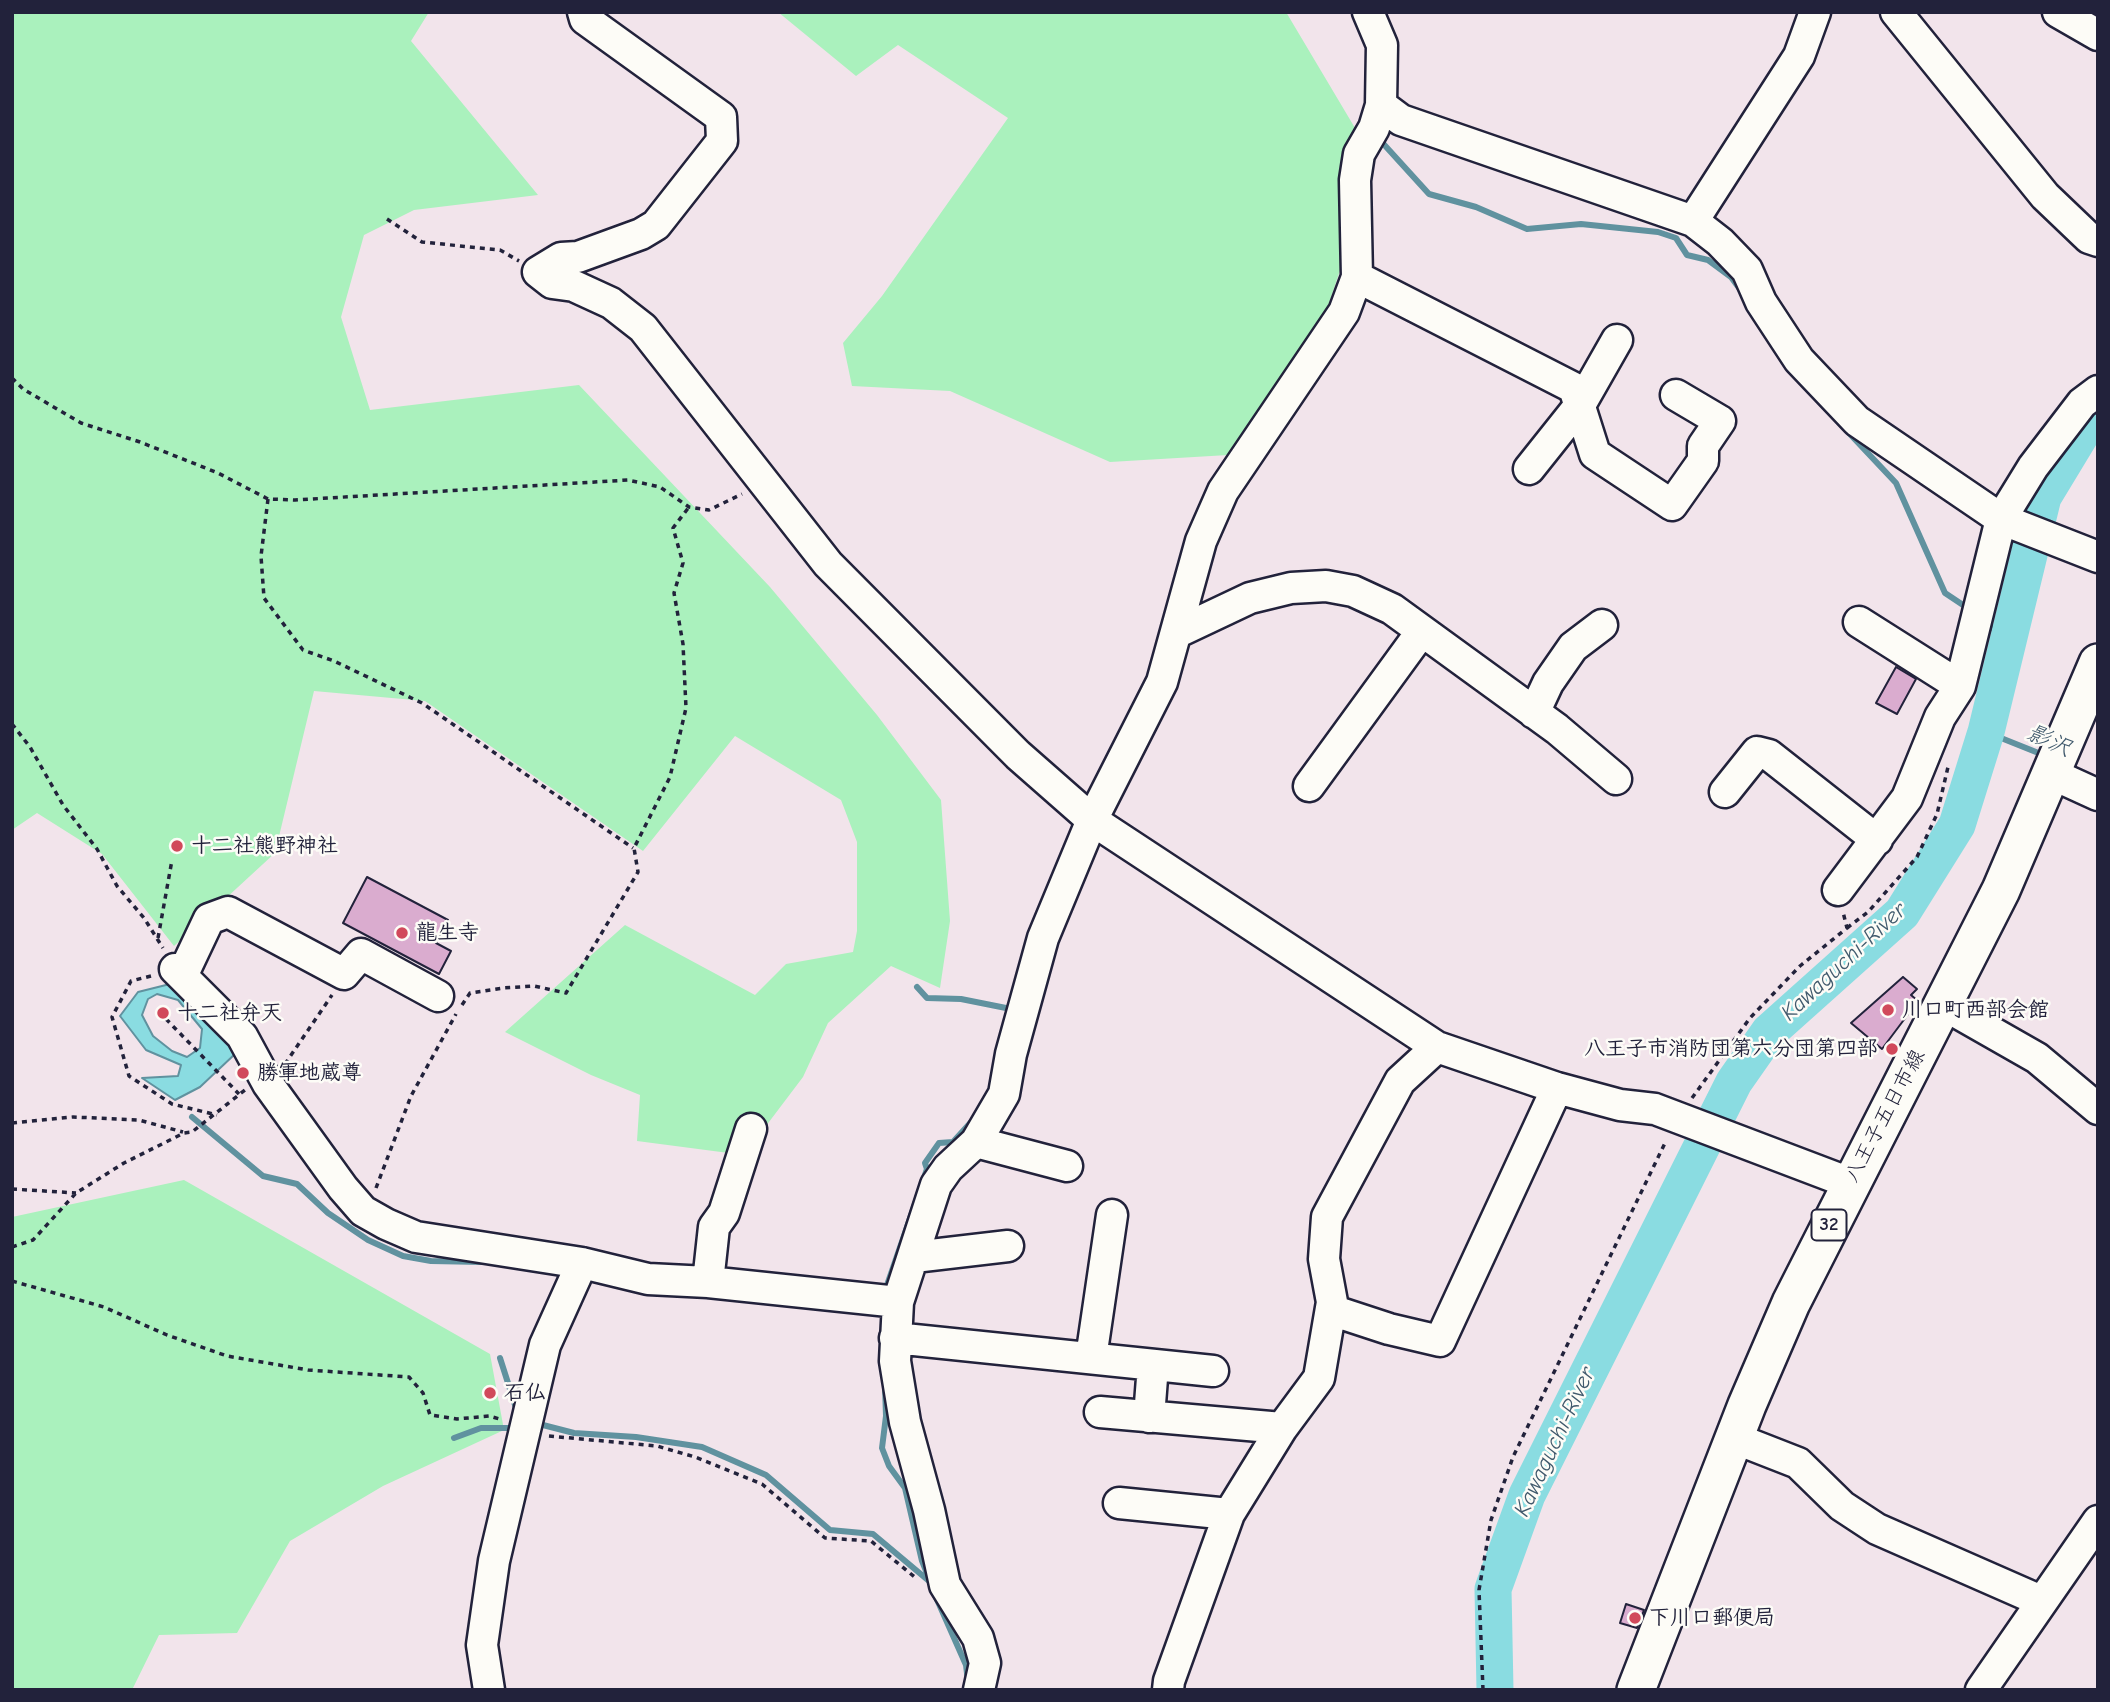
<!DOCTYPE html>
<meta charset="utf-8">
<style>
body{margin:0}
#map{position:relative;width:2110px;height:1702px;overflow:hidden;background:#f2e4eb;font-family:"Comic Neue",sans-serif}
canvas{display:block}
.frame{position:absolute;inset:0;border:14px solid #22223b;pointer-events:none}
</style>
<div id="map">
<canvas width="2110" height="1702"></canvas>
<div class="frame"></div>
</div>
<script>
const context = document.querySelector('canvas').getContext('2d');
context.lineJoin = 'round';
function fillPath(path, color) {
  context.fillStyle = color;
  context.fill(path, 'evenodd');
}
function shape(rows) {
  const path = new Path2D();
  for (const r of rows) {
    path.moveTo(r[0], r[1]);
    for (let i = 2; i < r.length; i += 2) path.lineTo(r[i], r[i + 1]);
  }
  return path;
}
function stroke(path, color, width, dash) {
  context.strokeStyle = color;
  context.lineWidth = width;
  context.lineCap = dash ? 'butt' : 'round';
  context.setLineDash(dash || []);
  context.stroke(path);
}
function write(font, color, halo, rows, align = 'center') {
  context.font = font + ' "Comic Neue","Klee One",sans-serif';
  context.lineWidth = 5;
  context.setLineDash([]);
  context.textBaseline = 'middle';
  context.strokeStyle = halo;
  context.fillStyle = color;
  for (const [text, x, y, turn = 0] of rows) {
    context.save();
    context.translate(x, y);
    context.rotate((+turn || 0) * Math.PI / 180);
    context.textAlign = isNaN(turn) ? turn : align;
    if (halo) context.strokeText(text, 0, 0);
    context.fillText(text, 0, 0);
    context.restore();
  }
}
const green = shape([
 [12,12,429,12,411,41,538,195,414,210,364,235,341,317,370,410,579,385,770,587,877,715,941,800,950,921,940,988,891,966,828,1023,803,1077,744,1155,637,1141,640,1095,591,1075,505,1032,625,925,755,995,786,964,853,952,857,931,857,842,841,800,735,736,643,851,425,701,314,691,275,853,174,946,102,854,37,813,12,830],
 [778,12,1286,12,1355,128,1360,211,1319,333,1228,455,1110,462,950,391,852,386,843,343,882,296,1008,118,898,45,856,76],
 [184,1180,490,1354,504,1430,383,1486,290,1541,237,1633,159,1635,132,1690,12,1690,12,1217]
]);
const water = shape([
 [170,984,214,1023,235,1054,200,1087,175,1100,142,1078,178,1076,181,1065,146,1050,120,1016,138,992,170,984],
 [157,994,178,1000,202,1029,200,1048,187,1057,172,1051,153,1036,142,1015,148,999,157,994]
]);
const stream = shape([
 [1379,139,1429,194,1476,207,1527,229,1581,224,1658,232,1676,238,1687,255,1708,260,1731,277,1742,292],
 [1799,380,1896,483,1945,593,1969,609],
 [1987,622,2006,643],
 [1986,732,2046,756],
 [917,987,927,998,961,999,1011,1009,1010,1013],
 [192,1117,263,1176,297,1184,328,1213,368,1240,403,1256,431,1261,483,1262],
 [885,1291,927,1169,925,1163,939,1143,953,1142,972,1121],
 [500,1358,516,1408],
 [885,1386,886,1416,882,1448,889,1466,905,1488,922,1561,930,1581],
 [539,1424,574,1433,636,1437,702,1447,766,1475,830,1530,873,1534,929,1581],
 [454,1438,481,1428,511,1428],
 [935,1595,966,1665,968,1682]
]);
const river = shape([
 [1495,1690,1493,1589,1527,1495,1734,1082,1769,1032,1902,913,1957,825,1986,732,2043,497,2086,426,2098,414]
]);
const building = shape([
 [1896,667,1916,679,1897,714,1876,703,1896,667],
 [367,877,448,920,436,943,451,951,439,974,343,923,367,877],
 [1903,977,1917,989,1911,995,1918,1001,1882,1049,1851,1023,1903,977],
 [1626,1604,1644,1610,1637,1628,1620,1623,1626,1604]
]);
const path = shape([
 [387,219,422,242,500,250,519,261],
 [12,378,23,389,81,423,140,442,218,473,268,499,295,500,628,480,660,487,689,507,709,510,742,494],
 [268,499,261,556,264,598,303,650,334,661,422,703,633,848],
 [12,724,30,747,63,805,97,849,117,886,144,918,163,948],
 [1847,928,1868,912,1917,857,1937,814,1948,767],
 [158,938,172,860],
 [151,976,131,981,112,1017,129,1076,172,1104,217,1115],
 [462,1005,470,993,503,988,534,986,566,993,638,872,634,848,670,777,686,708,683,644,674,593,683,563,673,528,689,507],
 [166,1019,239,1094],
 [285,1064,332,995],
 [1692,1098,1750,1018,1800,966,1847,928,1843,912],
 [12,1123,73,1117,139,1120,183,1132],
 [376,1188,411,1096,456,1014],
 [12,1189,76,1193],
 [12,1247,33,1240,76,1193,124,1163,184,1133,192,1132,245,1090],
 [12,1281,104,1307,167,1335,227,1356,308,1370,409,1377,423,1393,430,1415,457,1419,489,1416,503,1420],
 [549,1436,657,1446,695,1457,762,1484,825,1538,871,1541,917,1579],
 [1483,1690,1479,1590,1491,1520,1513,1457,1666,1141]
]);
const minor = shape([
 [583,12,585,19,721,117,722,141,656,225,641,234,578,257,561,258,538,272,552,283,574,286,611,303,643,328,828,564,1018,755,1092,820,1437,1047,1557,1088,1620,1105,1655,1109,1850,1183],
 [1896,12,2045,196,2089,238,2098,241],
 [2058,12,2098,35],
 [1381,105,1401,120,1693,221,1720,242,1747,270,1761,302,1799,360,1857,421,2001,519,2098,557],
 [1693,221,1799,56,1815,12],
 [1357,277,1574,388,1595,454,1672,505,1703,461,1703,446,1720,421,1676,395],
 [1529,469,1580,405,1617,340],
 [1859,622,1960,686],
 [1176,633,1250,598,1291,588,1326,586,1353,591,1392,609,1557,729,1616,779],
 [1534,713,1548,683,1573,647,1602,625],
 [2052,774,2098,795],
 [1309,786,1422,631],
 [1725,792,1757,752,1769,755,1877,840],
 [1838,890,1907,798,1940,717,1960,686,2001,519,2033,467,2082,403,2098,391],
 [175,969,242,1036,268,1084,343,1188,363,1211,386,1224,416,1237,582,1263,648,1279,708,1282,898,1302],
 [183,974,209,919,228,912,344,974,361,954,438,996],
 [1944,1005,2037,1058,2098,1109],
 [976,1142,1067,1166],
 [914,1257,1008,1246],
 [708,1282,714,1227,724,1213,751,1129],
 [1331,1310,1389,1329,1440,1341,1557,1088],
 [895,1338,1213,1371],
 [1091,1358,1112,1215],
 [1100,1412,1282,1428],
 [1149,1417,1153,1365],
 [1734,1438,1798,1463,1842,1506,1877,1529,2041,1601],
 [1119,1503,1229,1514],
 [489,1690,482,1645,494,1561,545,1345,582,1263],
 [979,1690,985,1663,978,1638,945,1585,929,1510,905,1422,895,1361,898,1302,936,1185,948,1168,976,1142,1004,1094,1011,1054,1043,938,1092,820,1162,682,1201,541,1223,491,1344,312,1357,277,1355,180,1359,154,1374,128,1381,105,1382,45,1368,12],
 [1168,1690,1169,1681,1229,1514,1282,1428,1319,1378,1332,1302,1324,1259,1327,1217,1400,1081,1437,1047],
 [1981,1690,2098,1521]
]);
const major = shape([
 [1636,1690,1747,1405,1791,1303,2001,890,2098,663]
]);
const markers = [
 [177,846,7,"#d1495b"],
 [402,933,7,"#d1495b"],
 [1888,1010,7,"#d1495b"],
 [163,1013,7,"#d1495b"],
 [1892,1049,7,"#d1495b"],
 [243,1073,7,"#d1495b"],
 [490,1393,7,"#d1495b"],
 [1635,1618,7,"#d1495b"]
];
const shields = [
 [1829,1225,35]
];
const shieldNames = [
 ["32",1829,1225]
];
const poiNames = [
 ["十二社熊野神社",191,846],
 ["龍生寺",416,933],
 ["川口町西部会館",1902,1010],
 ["十二社弁天",177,1013],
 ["八王子市消防団第六分団第四部",1878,1049,"right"],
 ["勝軍地蔵尊",257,1073],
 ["石仏",504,1393],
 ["下川口郵便局",1649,1618]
];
const streetNames = [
 ["八王子五日市線",1885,1116,-62]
];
const waterNames = [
 ["影沢",2049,741,24],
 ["Kawaguchi-River",1844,962,-43],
 ["Kawaguchi-River",1555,1442,-65]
];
fillPath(green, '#aaf1bd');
fillPath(water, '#8adce1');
stroke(water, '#60929f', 2);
stroke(stream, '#60929f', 6);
stroke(river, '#8adce1', 37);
fillPath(building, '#daaccf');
stroke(building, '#22223b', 2);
stroke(minor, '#22223b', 35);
stroke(major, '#22223b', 42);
stroke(path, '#22223b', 3.5, [5, 5]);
stroke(minor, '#fdfcf7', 30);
stroke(major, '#fdfcf7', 37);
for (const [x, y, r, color] of markers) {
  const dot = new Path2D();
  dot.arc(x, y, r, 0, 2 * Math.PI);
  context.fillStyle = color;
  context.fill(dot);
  stroke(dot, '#fdfcf7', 2.5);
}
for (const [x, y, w] of shields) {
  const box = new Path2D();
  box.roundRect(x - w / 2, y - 15.5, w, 31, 5);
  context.fillStyle = '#fdfcf7';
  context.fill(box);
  stroke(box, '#22223b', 2);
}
write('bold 19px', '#22223b', null, shieldNames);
write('bold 21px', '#22223b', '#fdfcf7', poiNames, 'left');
write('21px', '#22223b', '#fdfcf7', streetNames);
write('italic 23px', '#415a6d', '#fdfcf7', waterNames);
</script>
